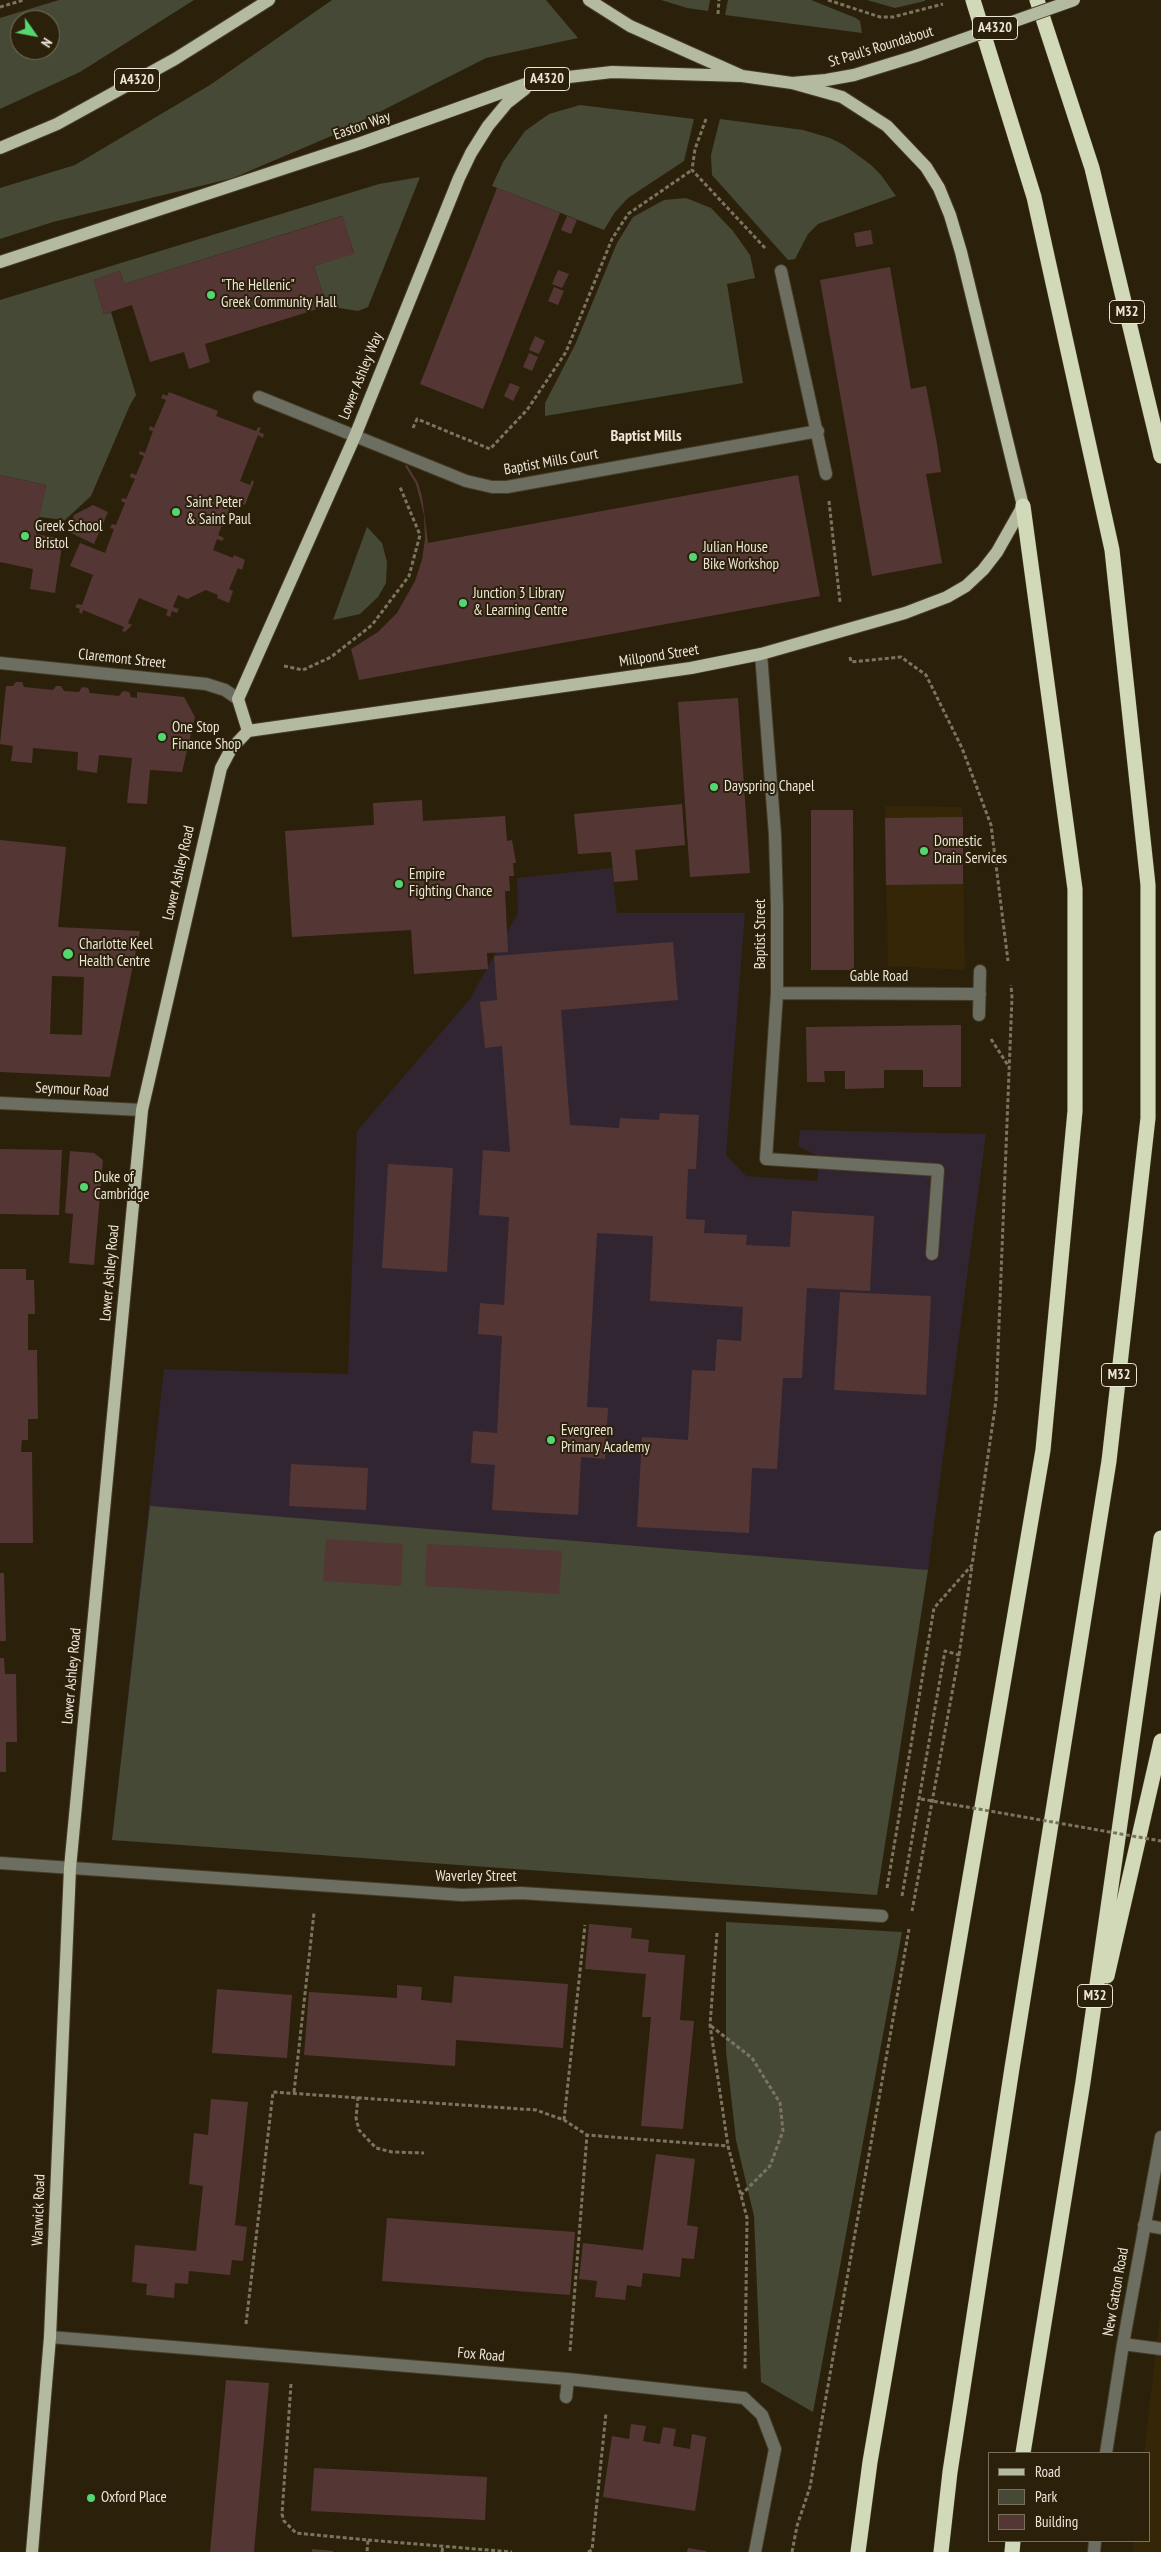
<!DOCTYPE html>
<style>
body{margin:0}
#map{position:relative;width:1161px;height:2552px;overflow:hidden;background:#2b210a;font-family:"PT Sans Narrow",sans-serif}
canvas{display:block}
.legend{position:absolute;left:988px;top:2452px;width:162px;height:90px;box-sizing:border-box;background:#2b210a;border:1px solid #786f5c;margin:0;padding:6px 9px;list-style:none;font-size:15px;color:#ece5d8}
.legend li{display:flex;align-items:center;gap:10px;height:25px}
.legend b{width:25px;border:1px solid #786f5c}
.north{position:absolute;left:10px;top:10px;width:50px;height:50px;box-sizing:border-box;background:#2b210a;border:1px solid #786f5c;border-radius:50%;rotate:123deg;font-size:14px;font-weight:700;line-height:20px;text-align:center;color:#ece5d8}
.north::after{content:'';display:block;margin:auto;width:18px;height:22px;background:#54d672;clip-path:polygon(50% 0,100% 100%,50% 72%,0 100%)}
</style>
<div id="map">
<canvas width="1161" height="2552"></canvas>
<ul class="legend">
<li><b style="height:6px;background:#b4baa0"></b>Road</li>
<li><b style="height:14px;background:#464935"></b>Park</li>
<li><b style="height:14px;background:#543734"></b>Building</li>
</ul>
<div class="north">N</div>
</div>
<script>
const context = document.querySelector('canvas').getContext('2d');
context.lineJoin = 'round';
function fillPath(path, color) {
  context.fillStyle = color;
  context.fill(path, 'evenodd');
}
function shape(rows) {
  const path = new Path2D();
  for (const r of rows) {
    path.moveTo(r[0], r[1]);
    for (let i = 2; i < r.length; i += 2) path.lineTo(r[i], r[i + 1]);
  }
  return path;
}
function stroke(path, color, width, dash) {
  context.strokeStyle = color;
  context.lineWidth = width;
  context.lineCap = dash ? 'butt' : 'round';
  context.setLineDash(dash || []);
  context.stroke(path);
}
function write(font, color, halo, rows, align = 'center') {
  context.font = font + ' "PT Sans Narrow",sans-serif';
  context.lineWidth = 4;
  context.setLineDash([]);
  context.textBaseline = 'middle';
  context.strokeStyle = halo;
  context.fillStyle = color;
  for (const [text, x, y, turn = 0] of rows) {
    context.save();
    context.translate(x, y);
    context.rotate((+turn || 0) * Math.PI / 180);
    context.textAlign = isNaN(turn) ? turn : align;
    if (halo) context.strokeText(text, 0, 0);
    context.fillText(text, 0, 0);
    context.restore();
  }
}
const built = shape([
 [885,806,962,807,965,970,888,966],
 [1161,2308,1161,2552,1132,2552,1134,2541,1150,2541,1150,2453,1144,2453]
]);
const education = shape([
 [612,868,617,913,745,913,726,1155,746,1176,817,1181,820,1157,798,1146,800,1130,986,1134,928,1570,877,1895,112,1840,164,1369,348,1374,357,1131,470,999,518,913,517,878]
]);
const green = shape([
 [59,0,194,0,80,72,0,109,0,18],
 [20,20,50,20,50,50,20,50],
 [332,0,546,0,578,38,486,58,336,134,233,178,53,222,0,239,0,188,75,165,210,85],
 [661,0,710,0,708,11,687,8],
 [728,0,811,0,856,18,860,21,862,33,725,15],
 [867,0,925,0,925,1,895,8],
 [580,105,694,119,684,161,628,198,615,212,604,230,492,186,503,162,525,131,549,114],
 [720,119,803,130,830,138,844,145,871,165,881,175,896,196,818,224,808,234,795,259,788,260,712,175,711,155],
 [420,177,368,307,358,311,327,306,314,266,354,253,342,216,124,284,120,271,94,280,104,314,111,312,136,395,130,405,91,496,65,520,39,517,46,485,0,475,0,300,379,184],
 [686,198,711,208,733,231,750,255,755,278,727,284,743,383,545,416,545,403,575,345,617,243,633,217,664,200],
 [367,527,382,543,387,562,386,583,378,597,360,614,333,620],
 [150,1506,928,1570,877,1895,112,1840],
 [726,1922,902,1932,813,2412,761,2382,754,2216,736,2140,726,2051]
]);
const building = shape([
 [497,188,560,213,483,409,420,384],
 [343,216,354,254,314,266,327,306,205,344,210,362,189,369,184,352,150,362,132,305,104,314,94,280,120,271,124,284],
 [567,216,577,220,571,234,561,230],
 [871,230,873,244,856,247,854,233],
 [890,267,911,389,926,386,937,444,941,472,926,474,942,563,872,576,820,280],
 [558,270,569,274,562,288,552,284],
 [554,287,564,291,558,305,548,301],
 [535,336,545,341,539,354,529,350],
 [529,353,538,357,532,371,523,367],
 [510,383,520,387,513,401,504,396],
 [169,392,218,411,216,416,256,431,258,427,261,428,259,432,264,434,263,438,258,435,240,481,250,485,252,480,254,482,245,505,243,504,244,500,233,496,228,511,233,513,231,517,226,515,218,535,224,538,222,541,217,539,213,550,233,558,234,555,245,560,242,570,238,568,229,589,233,591,229,603,217,598,218,595,206,590,187,599,178,595,173,607,179,609,177,613,172,611,170,617,166,615,168,610,139,598,128,623,132,625,125,632,122,631,124,627,83,610,82,614,79,612,80,609,75,607,77,604,82,605,93,575,70,566,80,543,105,553,114,529,110,528,112,524,116,525,125,503,121,501,122,498,126,499,135,479,130,477,131,473,136,475,144,456,139,454,140,451,145,453,153,431,149,430,150,426,154,428,166,400,161,398,163,394,167,396],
 [407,465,418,483,422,496,428,543,798,475,820,596,359,680,351,649,378,632,397,613,415,581,422,560,425,539,424,515,416,484,405,466],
 [0,475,46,485,36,534,63,539,55,593,30,589,33,569,0,562],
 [93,505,108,512,94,544,67,531,74,515],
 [16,682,22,682,24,687,53,690,56,686,61,686,64,691,79,692,82,687,88,688,90,693,119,696,123,691,129,692,131,697,137,698,137,692,184,697,195,717,182,772,150,770,147,804,127,803,132,758,99,755,97,773,77,770,78,752,33,748,32,763,11,761,13,746,0,744,6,686,13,686],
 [738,698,750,873,690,877,678,702],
 [422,800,423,821,505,816,507,841,512,840,516,863,513,863,514,876,509,876,510,891,505,891,508,952,487,953,488,969,414,974,411,930,292,937,285,831,374,825,373,803],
 [682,804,685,845,635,850,638,880,614,882,611,852,578,854,574,814],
 [811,810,853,810,854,970,811,970],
 [963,817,963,884,886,885,885,818],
 [0,840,66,847,58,927,140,931,110,1077,0,1072],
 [52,976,84,977,82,1035,50,1034],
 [673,942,678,1000,561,1010,570,1125,619,1128,620,1118,659,1120,660,1113,699,1115,696,1169,688,1169,686,1219,705,1220,704,1233,747,1235,746,1245,790,1247,792,1211,874,1216,870,1291,807,1288,802,1378,783,1378,777,1469,752,1468,749,1533,637,1527,642,1437,688,1440,692,1370,715,1371,717,1339,741,1341,743,1307,650,1301,653,1236,597,1233,587,1407,608,1408,605,1459,581,1457,578,1515,492,1510,495,1465,471,1463,473,1431,497,1433,502,1336,478,1334,480,1303,504,1305,509,1217,479,1215,483,1150,510,1152,502,1046,485,1048,480,1002,497,1000,494,956],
 [961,1025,961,1087,923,1087,923,1070,884,1070,884,1088,845,1089,845,1071,824,1071,825,1082,807,1082,806,1027],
 [0,1149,62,1150,59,1215,0,1214],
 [70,1151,94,1153,103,1160,94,1265,69,1263,73,1214,65,1213],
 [388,1164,453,1168,447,1272,382,1268],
 [0,1269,26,1269,26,1280,34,1280,35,1314,28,1314,28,1350,37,1350,38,1419,28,1419,28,1440,22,1440,21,1452,32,1452,33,1543,0,1543],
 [840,1292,931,1296,926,1395,834,1390],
 [291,1464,368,1468,366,1510,289,1506],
 [326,1539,403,1544,401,1586,323,1581],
 [427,1544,562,1551,559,1594,425,1586],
 [0,1573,4,1573,6,1641,0,1641],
 [0,1658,4,1658,5,1674,16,1674,17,1742,6,1742,6,1772,0,1772],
 [589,1924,632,1928,631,1938,649,1940,648,1952,685,1955,680,2020,694,2021,683,2129,641,2126,651,2017,642,2017,646,1974,585,1969],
 [454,1976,568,1984,563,2048,456,2040,455,2066,304,2055,309,1992,397,1998,397,1985,422,1987,421,2000,452,2003],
 [217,1989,292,1995,287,2058,212,2053],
 [211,2099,248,2102,235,2225,247,2227,243,2261,232,2260,230,2275,189,2271,188,2284,175,2283,174,2298,146,2295,147,2284,132,2282,135,2245,196,2251,203,2186,189,2184,194,2133,208,2135],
 [656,2154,695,2159,687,2225,698,2227,694,2259,682,2258,680,2277,643,2273,641,2287,627,2285,625,2300,595,2297,597,2281,579,2279,583,2243,643,2250],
 [387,2218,575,2232,570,2295,382,2281],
 [226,2380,269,2383,254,2552,210,2552],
 [631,2424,646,2426,643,2441,660,2444,663,2427,676,2429,673,2446,690,2449,692,2434,706,2437,695,2511,603,2497,612,2436,629,2439],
 [314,2468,487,2477,485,2520,311,2511],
 [688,2548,706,2551,706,2552,687,2552],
 [312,2549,333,2551,333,2552,312,2552]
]);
const path = shape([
 [828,0,880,17,893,17,943,4],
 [0,7,24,0],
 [718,14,719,0],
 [706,119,695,149,692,170,765,248],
 [413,428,417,419,490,449,527,410,566,352,612,239,628,214,692,170],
 [829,501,840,602],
 [850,657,851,662,901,657,926,675,962,748,991,825,1008,961],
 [284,666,303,670,331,657,372,625,409,576,420,535,400,487],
 [991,1039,1009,1067],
 [959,1655,972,1566],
 [887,1888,934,1608,972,1565,996,1401,1012,997,1011,985],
 [902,1896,945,1651,959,1655,912,1911],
 [717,1933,710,2025,728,2146,747,2218,745,2370],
 [711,2026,752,2058,780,2103,783,2131,770,2166,741,2195],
 [294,2092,314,1913],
 [358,2097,356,2118,359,2130,376,2148,392,2152,424,2153],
 [564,2120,585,1925],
 [246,2324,273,2092,536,2110,564,2120,587,2135,728,2146],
 [570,2351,587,2135],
 [291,2384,282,2514,284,2521,296,2533,368,2540,367,2552],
 [368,2540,512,2552],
 [442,2552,443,2546],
 [588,2552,592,2550,606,2413],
 [792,2552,797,2526,810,2487,909,1929]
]);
const minor = shape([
 [781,271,826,474],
 [259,397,466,481,492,487,507,487,818,431],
 [761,654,775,835,777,906,777,993,766,1159,938,1170,932,1254],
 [0,663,206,684,225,690,238,699],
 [777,993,980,994],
 [979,1015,980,971],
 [0,1103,142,1110],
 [0,1863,462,1895,521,1893,882,1916],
 [1144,2225,1161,2228],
 [50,2337,568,2379,744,2398,762,2415,775,2449,755,2552],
 [1123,2344,1161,2349],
 [566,2397,568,2379],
 [1106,2453,1123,2344,1161,2137],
 [1094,2552,1095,2541]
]);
const major = shape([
 [589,0,630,26,742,76,792,83,826,80,854,75,916,56],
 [0,148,57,124,175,59,269,0],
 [0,262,361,143,534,81,612,72,742,76],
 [248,731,691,668,761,654,905,613,947,597,966,586,983,570,997,552,1023,506,961,252,950,215,939,188,926,167,887,126,842,97,792,83],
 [248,731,238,699,355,436,459,178,471,153,488,126,507,103,525,89],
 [32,2552,50,2337,70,1868,142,1110,221,768,231,749,248,731]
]);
const highway = shape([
 [1037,0,1092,168,1161,456],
 [1107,1976,1161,1741],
 [1023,2453,1083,2082,1161,1538],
 [858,2552,870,2462,1043,1450,1075,1111,1075,889,1023,506],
 [941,2552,950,2472,1012,2068,1109,1461,1148,1118,1148,885,1112,550,1034,197,973,0],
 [1012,2552,1013,2541]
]);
const pathBridge = shape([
 [921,1799,1161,1841]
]);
const majorBridge = shape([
 [916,56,1074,0]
]);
const markers = [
 [211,295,5,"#54d672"],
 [176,512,5,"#54d672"],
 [25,536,5,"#54d672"],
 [693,557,5,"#54d672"],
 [463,603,5,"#54d672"],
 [162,737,5,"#54d672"],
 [714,787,5,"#54d672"],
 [924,851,5,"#54d672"],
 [399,884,5,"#54d672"],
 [68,954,6,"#54d672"],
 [84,1187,5,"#54d672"],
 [551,1440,5,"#54d672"],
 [91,2498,5,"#54d672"]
];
const shields = [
 [995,28,45],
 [547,79,45],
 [137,80,45],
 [1127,312,35],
 [1119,1375,35],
 [1095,1996,35]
];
const shieldNames = [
 ["A4320",995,28],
 ["A4320",547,79],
 ["A4320",137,80],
 ["M32",1127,312],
 ["M32",1119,1375],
 ["M32",1095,1996]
];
const streetNames = [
 ["St Paul's Roundabout",881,47,-17],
 ["Easton Way",362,126,-19],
 ["Lower Ashley Way",361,376,-68],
 ["Baptist Mills Court",551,462,-10],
 ["Millpond Street",659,656,-9],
 ["Claremont Street",122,659,6],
 ["Lower Ashley Road",179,873,-77],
 ["Baptist Street",761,934,-90],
 ["Gable Road",879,977],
 ["Seymour Road",72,1090,3],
 ["Lower Ashley Road",110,1273,-85],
 ["Lower Ashley Road",72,1676,-85],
 ["Waverley Street",476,1877],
 ["Warwick Road",39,2210,-88],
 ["New Gatton Road",1116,2292,-80],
 ["Fox Road",481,2355,5]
];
const poiNames = [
 ["\"The Hellenic\"",221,286],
 ["Greek Community Hall",221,303],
 ["Saint Peter",186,503],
 ["& Saint Paul",186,520],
 ["Greek School",35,527],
 ["Bristol",35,544],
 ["Julian House",703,548],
 ["Bike Workshop",703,565],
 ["Junction 3 Library",473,594],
 ["& Learning Centre",473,611],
 ["One Stop",172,728],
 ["Finance Shop",172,745],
 ["Dayspring Chapel",724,787],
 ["Domestic",934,842],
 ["Drain Services",934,859],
 ["Empire",409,875],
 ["Fighting Chance",409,892],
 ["Charlotte Keel",79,945],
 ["Health Centre",79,962],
 ["Duke of",94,1178],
 ["Cambridge",94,1195],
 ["Evergreen",561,1431],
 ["Primary Academy",561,1448],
 ["Oxford Place",101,2498]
];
const neighbourhoodNames = [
 ["Baptist Mills",646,436]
];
fillPath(built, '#342607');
fillPath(education, '#312532');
fillPath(green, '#464935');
fillPath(building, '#543734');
stroke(minor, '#463c27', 14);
stroke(major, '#463c27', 14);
stroke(highway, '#463c27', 16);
stroke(path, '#7c7461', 3, [4, 2.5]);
stroke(minor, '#6b6e61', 12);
stroke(major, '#b4baa0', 12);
stroke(highway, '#d1d9b9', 15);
stroke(majorBridge, '#463c27', 14, []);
stroke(pathBridge, '#7c7461', 3, [4, 2.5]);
stroke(majorBridge, '#b4baa0', 12);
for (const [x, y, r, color] of markers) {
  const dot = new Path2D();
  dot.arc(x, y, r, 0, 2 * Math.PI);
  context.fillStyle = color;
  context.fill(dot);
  stroke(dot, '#2b210a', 2);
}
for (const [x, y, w] of shields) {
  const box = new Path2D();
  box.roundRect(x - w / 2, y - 11.5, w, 23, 4);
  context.fillStyle = '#2b210a';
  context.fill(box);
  stroke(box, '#ece5d8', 1);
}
write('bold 14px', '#ece5d8', null, shieldNames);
write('15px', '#ece5d8', '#2b210a', streetNames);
write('15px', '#ece5d8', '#2b210a', poiNames, 'left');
write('bold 16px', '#ece5d8', '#2b210a', neighbourhoodNames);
</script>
